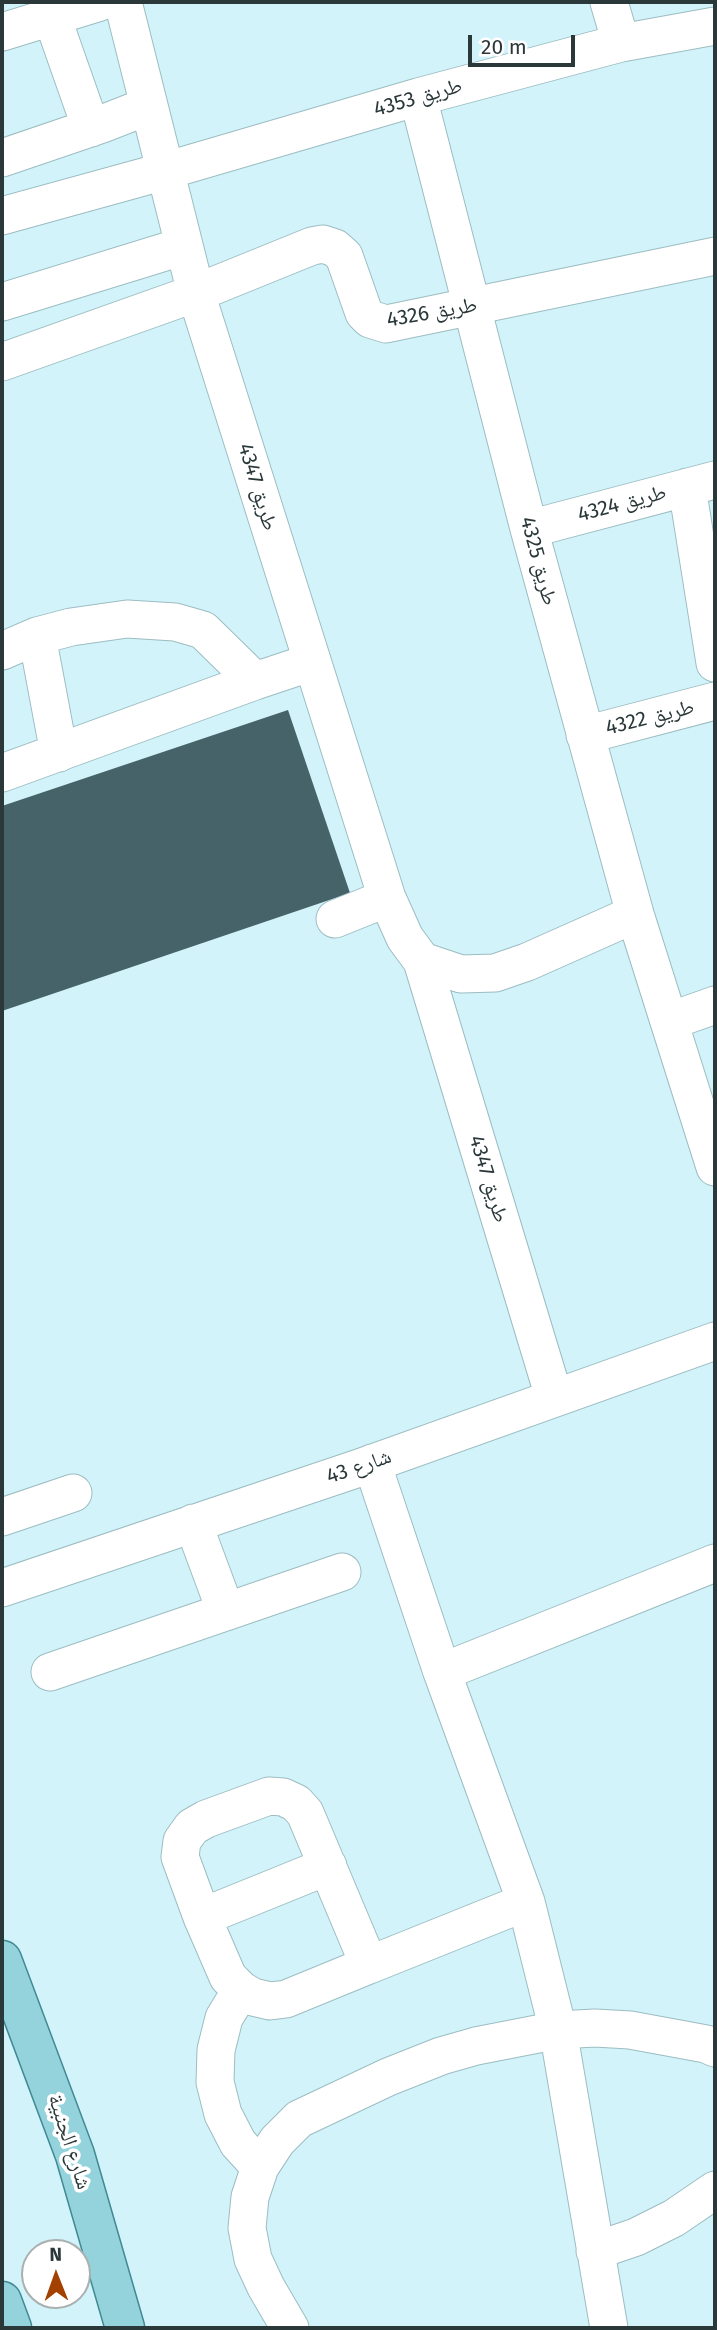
<!DOCTYPE html>
<meta charset="utf-8">
<style>
body{margin:0}
#map{position:relative;width:717px;height:2330px;overflow:hidden;background:#d1f3f9;font-family:"Fira Sans",sans-serif}
canvas{display:block}
.frame{position:absolute;inset:0;border:4px solid #2b383a;pointer-events:none}
.north{position:absolute;left:21px;top:2239px;width:70px;height:70px;box-sizing:border-box;background:#fff;border:2px solid #aaafb0;border-radius:50%;rotate:359deg;font-size:19px;font-weight:700;line-height:28px;text-align:center;color:#2b383a}
.north::after{content:'';display:block;margin:auto;width:24px;height:32px;background:#a34100;clip-path:polygon(50% 0,100% 100%,50% 72%,0 100%)}
.scale{position:absolute;left:468px;top:35px;width:107px;height:32px;box-sizing:border-box;border:4px solid #2b383a;border-top:0;padding-left:9px;font-size:21px;line-height:24px;white-space:nowrap;color:#2b383a;-webkit-text-stroke:5px #fff;paint-order:stroke}
</style>
<div id="map">
<canvas width="717" height="2330"></canvas>
<div class="frame"></div>
<div class="north">N</div>
<div class="scale">20 m</div>
</div>
<script>
const context = document.querySelector('canvas').getContext('2d');
context.lineJoin = 'round';
function fillPath(path, color) {
  context.fillStyle = color;
  context.fill(path, 'evenodd');
}
function shape(rows) {
  const path = new Path2D();
  for (const r of rows) {
    path.moveTo(r[0], r[1]);
    for (let i = 2; i < r.length; i += 2) path.lineTo(r[i], r[i + 1]);
  }
  return path;
}
function stroke(path, color, width, dash) {
  context.strokeStyle = color;
  context.lineWidth = width;
  context.lineCap = dash ? 'butt' : 'round';
  context.setLineDash(dash || []);
  context.stroke(path);
}
function write(font, color, halo, rows, align = 'center') {
  context.font = font + ' "Fira Sans","Noto Naskh Arabic",sans-serif';
  context.lineWidth = 7;
  context.setLineDash([]);
  context.textBaseline = 'middle';
  context.strokeStyle = halo;
  context.fillStyle = color;
  for (const [text, x, y, turn = 0] of rows) {
    context.save();
    context.translate(x, y);
    context.rotate((+turn || 0) * Math.PI / 180);
    context.textAlign = isNaN(turn) ? turn : align;
    if (halo) context.strokeText(text, 0, 0);
    context.fillText(text, 0, 0);
    context.restore();
  }
}
const building = shape([
 [288,710,350,893,2,1011,2,806]
]);
const minor = shape([
 [123,2,196,293,387,898,405,938,422,961,554,1397],
 [609,2,621,43],
 [52,17,91,128],
 [2,32,100,2],
 [418,97,529,529,635,914,715,1167],
 [2,158,102,124,148,106],
 [2,216,165,171,418,97,621,43,715,26],
 [2,302,184,246],
 [2,362,196,293,312,246,323,244,335,248,344,256,364,313,370,319,386,324,715,256],
 [687,487,715,663],
 [529,529,715,480],
 [37,636,59,753],
 [2,651,37,636,71,627,127,619,175,622,203,630,255,681],
 [585,735,715,701],
 [2,773,255,681,312,662],
 [335,919,387,898],
 [422,961,461,974,495,973,527,962,635,914],
 [670,1021,715,1005],
 [372,1463,442,1672,526,1902,558,2030,609,2328],
 [2,1517,73,1493],
 [193,1523,226,1612],
 [2,1588,359,1468,715,1341],
 [50,1672,342,1572],
 [442,1672,715,1563],
 [269,1796,283,1797,296,1803,305,1813,369,1965,286,1999,270,2001,253,1997,241,1990,228,1977,202,1917,180,1857,182,1841,192,1827,206,1819,269,1796],
 [202,1917,328,1866],
 [369,1965,526,1902],
 [241,1990,224,2018,216,2050,215,2082,223,2114,238,2143,260,2167],
 [595,2251,636,2237,674,2218,715,2190],
 [290,2328,266,2287,253,2259,247,2228,250,2197,260,2167,277,2141,299,2119,388,2077,441,2056,476,2046,558,2030,595,2028,630,2030,706,2044,715,2048]
]);
const major = shape([
 [2,1960,75,2155,125,2328],
 [2,2301,12,2328]
]);
const streetNames = [
 ["طريق 4353",418,98,-16],
 ["طريق 4326",432,313,-10],
 ["طريق 4347",257,487,73],
 ["طريق 4324",622,504,-15],
 ["طريق 4325",538,561,75],
 ["طريق 4322",650,718,-14],
 ["طريق 4347",488,1179,73],
 ["شارع 43",359,1467,-19],
 ["شارع الجنبية",69,2142,72]
];
fillPath(building, '#456368');
stroke(minor, '#9cbdc2', 39);
stroke(major, '#418994', 41);
stroke(minor, '#fff', 37);
stroke(major, '#94d3dc', 38);
write('21px', '#2b383a', '#fff', streetNames);
</script>
